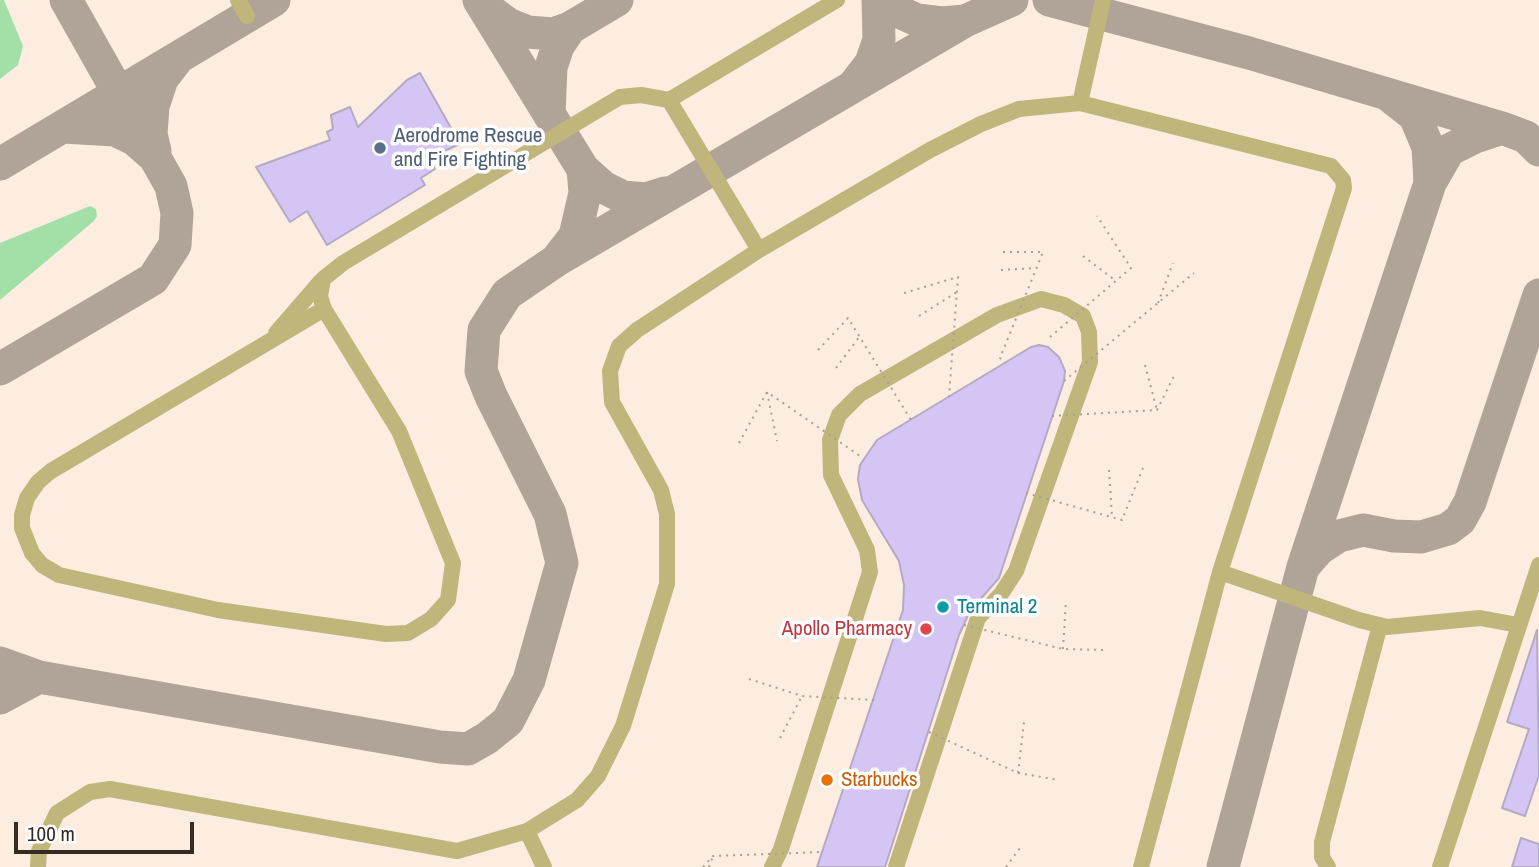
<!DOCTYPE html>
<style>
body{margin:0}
#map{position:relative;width:1539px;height:867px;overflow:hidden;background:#fdede1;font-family:"Archivo Narrow",sans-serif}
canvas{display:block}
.scale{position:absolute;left:14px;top:822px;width:180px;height:32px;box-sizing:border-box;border:4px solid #332a22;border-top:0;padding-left:9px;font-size:21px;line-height:24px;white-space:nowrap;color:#332a22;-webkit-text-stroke:5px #fefefe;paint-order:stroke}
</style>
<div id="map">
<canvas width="1539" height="867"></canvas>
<div class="scale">100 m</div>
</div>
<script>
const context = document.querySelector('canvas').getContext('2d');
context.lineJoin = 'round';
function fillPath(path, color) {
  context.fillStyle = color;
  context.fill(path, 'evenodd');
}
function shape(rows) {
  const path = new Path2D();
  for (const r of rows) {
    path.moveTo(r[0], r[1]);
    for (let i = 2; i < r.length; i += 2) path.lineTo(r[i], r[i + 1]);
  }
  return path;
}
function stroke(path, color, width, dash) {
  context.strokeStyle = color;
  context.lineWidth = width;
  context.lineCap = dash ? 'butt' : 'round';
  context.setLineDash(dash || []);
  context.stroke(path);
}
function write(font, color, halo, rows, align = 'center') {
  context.font = font + ' "Archivo Narrow",sans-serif';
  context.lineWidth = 7;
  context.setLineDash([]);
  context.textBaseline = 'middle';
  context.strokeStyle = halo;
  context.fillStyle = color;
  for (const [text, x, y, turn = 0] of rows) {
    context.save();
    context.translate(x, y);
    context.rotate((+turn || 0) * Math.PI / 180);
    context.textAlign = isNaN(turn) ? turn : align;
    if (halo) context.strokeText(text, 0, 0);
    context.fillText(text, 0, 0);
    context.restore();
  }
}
const green = shape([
 [0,0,4,0,23,46,18,65,0,79],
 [90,206,96,209,97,216,94,221,0,300,0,243]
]);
const taxiway = shape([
 [479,0,583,169,585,193,575,236,558,258],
 [886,0,897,11,917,20,942,23,965,21],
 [1049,0,1249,53,1502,128,1526,137,1539,150],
 [488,9,508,24,528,32,553,34,570,28,617,0],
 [854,85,871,63,879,40,878,0],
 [549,114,551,67,558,46,570,28],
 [63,127,115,130,134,139,151,154],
 [155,151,151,134,153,106,162,79,178,58],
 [0,164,274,0],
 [583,169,603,187,623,197,646,199,665,193],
 [1430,183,1449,150,1475,137,1502,128],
 [0,369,153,279,175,245,177,213,171,186,66,0],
 [1305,565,1319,549,1339,536,1363,530,1394,536,1421,537,1448,529,1460,520,1470,502,1539,295],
 [0,663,39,677,440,747,468,749,487,738,508,721,529,680,562,563,550,514,491,396,481,371,484,330,507,294,557,260,965,21,1012,0],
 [0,698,39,677],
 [1223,867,1303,567,1430,183,1428,147,1415,116,1387,94]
]);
const building = shape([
 [420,73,460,144,429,158,435,169,421,178,425,185,327,245,307,211,290,222,256,167,330,140,327,132,333,129,331,115,350,107,358,127,407,80,420,73],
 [1039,345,1048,347,1059,357,1065,371,1064,381,999,578,970,611,959,635,885,867,817,867,903,610,904,585,899,561,862,500,858,479,860,465,877,440,1031,347,1039,345],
 [1537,630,1539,775,1525,816,1502,808,1529,729,1507,722,1537,630],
 [1521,838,1539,844,1539,867,1512,867,1521,838]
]);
const path = shape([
 [1083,256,1116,281],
 [1001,270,1037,268],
 [1158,303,1173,263],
 [919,316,957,292],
 [1145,365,1157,410],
 [836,368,860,336],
 [767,392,777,441],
 [1109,470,1112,517],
 [1063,649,1066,601],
 [780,738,802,696],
 [1018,773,1024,722],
 [709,867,713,856],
 [1006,867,1020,848]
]);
const minor = shape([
 [238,0,247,16],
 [1080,103,1331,166,1343,180,1344,188,1220,572,1359,620,1387,627,1480,618,1518,625],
 [759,250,669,100,837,0],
 [324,309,51,471,38,482,27,498,22,515,22,528,32,553,42,565,59,575,218,610,386,634,408,633,431,619,448,600,453,563,399,431,324,309,320,296,323,279,343,263,620,97,641,95,669,100],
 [276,333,321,281],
 [527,831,544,867],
 [38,867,39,851,57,813,90,792,110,789,457,851,527,831,577,800,598,776,623,726,667,584,667,514,661,490,612,402,610,371,619,346,637,330,759,250,930,150,981,124,1019,109,1080,103,1103,0],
 [772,867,781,849,870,572,867,550,831,475,830,440,839,415,860,394,997,315,1041,299,1064,305,1083,316,1089,332,1090,362,1016,571,1001,594,978,618,896,867],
 [1141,867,1220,572],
 [1328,867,1322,857,1322,842,1380,625],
 [1440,867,1539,565]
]);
const pathBridge = shape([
 [1003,252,1043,252,1000,358,1006,363],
 [904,293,958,277,949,397],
 [1050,337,1131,268,1097,216],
 [818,350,848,318,911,420],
 [1064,381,1194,273],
 [1052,416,1157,410,1175,374],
 [739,443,767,392,863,458],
 [1026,493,1122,520,1143,468],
 [964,625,1063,649,1103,650],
 [749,679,802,696,874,700],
 [929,732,1018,773,1059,780],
 [703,867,713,856,822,852]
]);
const markers = [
 [380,148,7,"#5c6f8a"],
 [943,607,7,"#0f9aa8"],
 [926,629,7,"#e0444e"],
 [827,780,7,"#e8710a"]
];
const serviceNames = [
 ["Aerodrome Rescue",394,136],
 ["and Fire Fighting",394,160]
];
const cultureNames = [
 ["Terminal 2",957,607]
];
const healthNames = [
 ["Apollo Pharmacy",912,629]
];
const foodNames = [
 ["Starbucks",841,780]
];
fillPath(green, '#a3e0a8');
stroke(taxiway, '#b0a398', 33);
fillPath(building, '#d5c5f5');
stroke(building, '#b3aac4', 2);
stroke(path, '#ab9e94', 2, [2, 5]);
stroke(minor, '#c0b57b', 16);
stroke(pathBridge, '#ab9e94', 2, [2, 5]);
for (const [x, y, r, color] of markers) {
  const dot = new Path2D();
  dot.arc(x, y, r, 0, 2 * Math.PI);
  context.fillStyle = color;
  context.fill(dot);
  stroke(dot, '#fefefe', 2.5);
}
write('21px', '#4e5e75', '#fefefe', serviceNames, 'left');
write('21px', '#0d838f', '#fefefe', cultureNames, 'left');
write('21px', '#be3a42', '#fefefe', healthNames, 'right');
write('21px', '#c56008', '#fefefe', foodNames, 'left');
</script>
